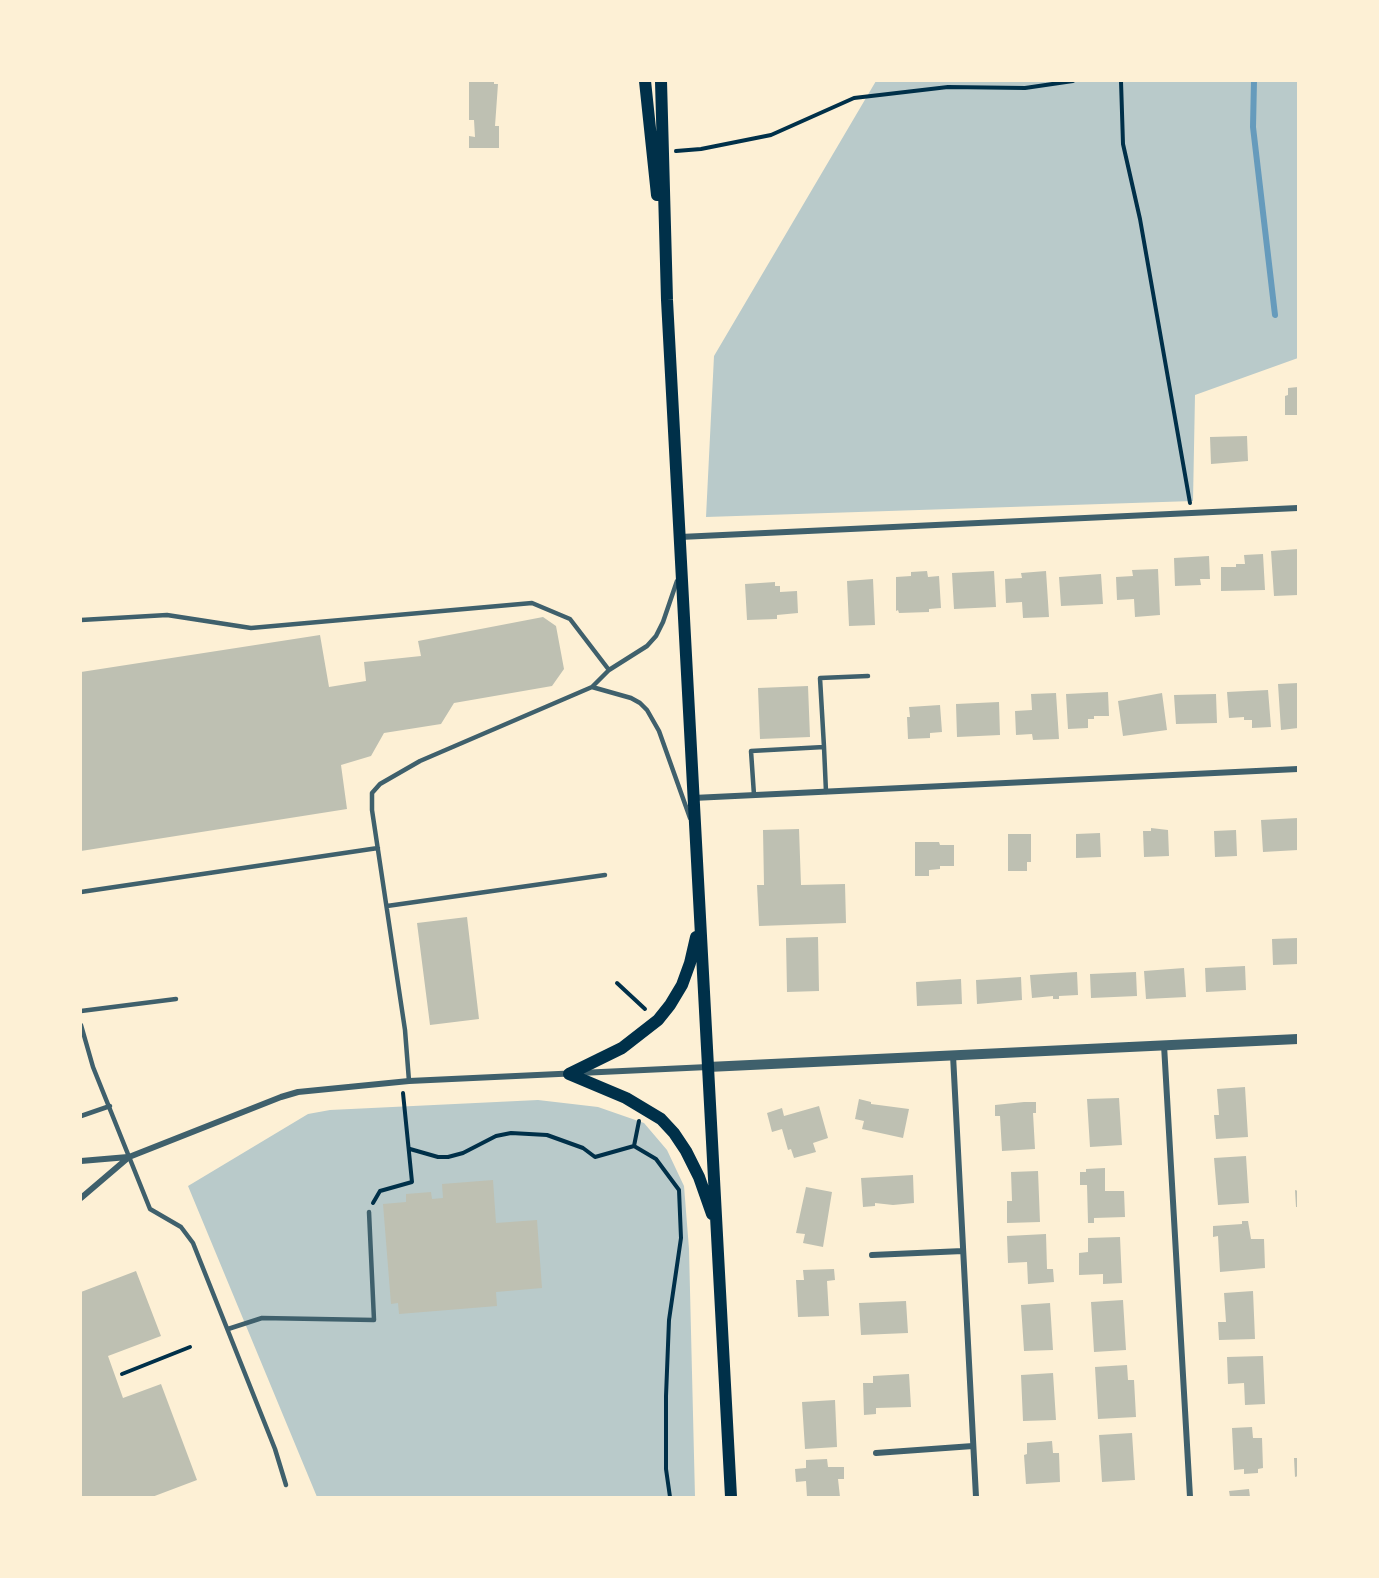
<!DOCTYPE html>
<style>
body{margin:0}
#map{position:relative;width:1379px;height:1578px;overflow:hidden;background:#fdf0d5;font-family:Inter,sans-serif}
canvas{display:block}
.frame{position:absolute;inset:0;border:82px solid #fdf0d5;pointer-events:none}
</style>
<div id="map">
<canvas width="1379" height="1578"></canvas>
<div class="frame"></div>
</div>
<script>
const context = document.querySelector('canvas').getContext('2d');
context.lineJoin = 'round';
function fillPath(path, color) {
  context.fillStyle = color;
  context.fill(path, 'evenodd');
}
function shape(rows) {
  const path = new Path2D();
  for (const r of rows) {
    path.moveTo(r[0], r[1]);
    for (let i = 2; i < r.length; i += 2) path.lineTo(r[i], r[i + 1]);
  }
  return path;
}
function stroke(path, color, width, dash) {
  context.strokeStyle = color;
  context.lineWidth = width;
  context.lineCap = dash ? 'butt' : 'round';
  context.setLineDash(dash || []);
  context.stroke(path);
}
const green = shape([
 [876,81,1298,81,1298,358,1195,395,1193,501,706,517,714,356],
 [538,1100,598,1107,644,1123,667,1150,684,1186,689,1249,695,1497,317,1497,188,1186,308,1114,330,1110]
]);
const stream = shape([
 [1254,81,1253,127,1275,315]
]);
const building = shape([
 [469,81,494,81,494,84,498,84,495,126,499,126,499,148,469,148,469,136,475,137,474,120,469,120],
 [1298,387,1298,415,1285,415,1285,396,1288,395,1288,388],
 [1247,436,1248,461,1211,464,1210,437],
 [1298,549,1298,595,1274,596,1271,551],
 [1263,554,1265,590,1221,591,1221,567,1236,567,1236,564,1245,564,1244,555],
 [1209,556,1210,579,1200,579,1201,585,1175,586,1174,558],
 [1158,569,1160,615,1135,617,1134,599,1117,600,1116,577,1133,576,1132,570],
 [927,571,928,577,939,576,941,608,929,609,929,612,899,613,898,610,896,611,896,577,911,576,911,572],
 [994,571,996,607,954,609,952,573],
 [1046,571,1049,617,1023,618,1022,602,1006,603,1005,579,1022,578,1021,573],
 [1101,574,1103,604,1061,606,1059,577],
 [873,579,875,625,849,626,847,581],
 [775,582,775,586,780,586,780,592,797,591,798,613,777,615,777,619,747,620,745,584],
 [543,617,556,626,564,669,552,686,454,703,441,724,384,733,371,756,341,765,347,809,81,851,81,672,320,635,329,687,366,681,364,662,421,656,418,641],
 [1298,683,1298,728,1281,730,1278,684],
 [808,686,810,737,760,739,758,688],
 [1268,690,1271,727,1252,728,1252,720,1244,720,1244,717,1229,718,1227,692],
 [1108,692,1109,716,1094,716,1094,719,1088,719,1088,728,1068,729,1066,694],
 [1056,693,1059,739,1033,740,1032,734,1016,735,1015,711,1032,710,1031,694],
 [1162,693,1167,730,1123,736,1118,701],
 [1216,694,1217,723,1176,724,1174,695],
 [999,702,1000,735,957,737,956,704],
 [940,705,942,732,930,733,930,738,908,739,907,717,910,717,909,707],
 [1298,818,1298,850,1263,852,1261,820],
 [1151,828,1168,830,1169,856,1144,857,1143,831,1151,831],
 [799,829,801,885,845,884,846,923,759,926,757,885,764,885,763,830],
 [1236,830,1237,856,1215,857,1214,831],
 [1100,833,1101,857,1076,858,1076,834],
 [1008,834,1031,834,1031,862,1027,862,1027,871,1008,871],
 [915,842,939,842,940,845,954,845,954,866,940,866,940,869,929,870,929,876,915,876],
 [467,917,479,1019,430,1025,417,923],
 [818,937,819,991,787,992,786,938],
 [1298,938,1298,964,1273,965,1272,939],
 [1245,966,1246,990,1206,992,1205,968],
 [1184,968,1186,997,1146,999,1144,971],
 [1077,972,1078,995,1059,996,1059,999,1053,999,1053,996,1032,998,1030,975],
 [1136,972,1137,996,1091,998,1090,974],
 [1021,977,1022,1000,977,1004,976,980],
 [961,979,962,1004,917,1006,916,982],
 [1245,1087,1248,1137,1216,1139,1214,1115,1219,1115,1217,1089],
 [1119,1098,1122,1145,1090,1147,1087,1099],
 [859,1099,871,1102,871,1104,909,1109,903,1138,862,1129,864,1121,855,1119],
 [1024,1102,1036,1102,1036,1113,1033,1113,1035,1149,1002,1151,1000,1116,995,1116,995,1105],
 [819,1106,828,1138,813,1143,816,1152,794,1158,791,1149,788,1150,782,1129,772,1132,767,1113,782,1108,784,1116],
 [1246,1156,1249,1203,1218,1205,1214,1158],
 [1105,1168,1105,1191,1124,1191,1125,1217,1094,1218,1094,1223,1088,1223,1087,1185,1080,1185,1080,1172,1086,1172,1086,1169],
 [1038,1171,1040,1222,1007,1223,1007,1201,1012,1201,1011,1172],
 [913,1175,914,1203,893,1205,875,1203,875,1206,863,1207,861,1178],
 [493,1180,496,1223,537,1220,542,1288,496,1292,497,1306,399,1314,398,1303,391,1304,383,1204,406,1202,406,1194,431,1192,432,1199,443,1198,442,1184],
 [806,1187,832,1192,823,1247,803,1243,805,1234,796,1233],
 [1295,1190,1298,1191,1298,1207,1296,1207],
 [1242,1221,1248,1221,1251,1239,1264,1239,1265,1268,1220,1272,1218,1236,1213,1237,1213,1226,1242,1224],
 [1046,1234,1047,1269,1053,1269,1054,1282,1028,1284,1027,1262,1008,1263,1007,1236],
 [1120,1237,1122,1283,1103,1284,1103,1274,1079,1275,1079,1253,1088,1252,1088,1238],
 [834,1269,835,1280,827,1281,829,1316,798,1317,796,1280,804,1280,803,1270],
 [136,1271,161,1336,108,1356,123,1398,161,1384,197,1480,152,1497,81,1497,81,1292],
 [1253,1291,1255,1339,1219,1340,1218,1322,1226,1322,1224,1293],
 [1123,1300,1126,1350,1094,1352,1091,1302],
 [906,1301,908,1333,861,1335,859,1303],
 [1050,1303,1053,1350,1024,1351,1021,1305],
 [1263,1356,1265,1404,1245,1405,1244,1383,1228,1384,1227,1357],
 [1127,1365,1128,1380,1134,1380,1136,1417,1098,1419,1095,1367],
 [1053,1373,1056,1420,1023,1421,1021,1375],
 [909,1374,911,1407,876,1408,876,1414,864,1415,863,1383,873,1383,873,1376],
 [835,1400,837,1447,805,1449,802,1402],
 [1252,1427,1253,1438,1262,1438,1263,1468,1258,1469,1258,1473,1244,1474,1244,1469,1234,1470,1232,1428],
 [1132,1433,1135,1480,1102,1482,1099,1435],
 [1052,1441,1053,1453,1059,1453,1060,1482,1026,1484,1024,1455,1027,1454,1027,1443],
 [1294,1458,1298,1458,1298,1476,1295,1477],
 [827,1459,828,1467,844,1467,844,1479,838,1479,840,1497,807,1497,806,1481,796,1482,795,1469,806,1468,806,1460],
 [1249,1489,1250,1497,1230,1497,1229,1491]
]);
const path = shape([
 [1121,81,1123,144,1140,219,1190,503],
 [676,151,701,149,771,135,854,98,948,87,1025,88,1073,81],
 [617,983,645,1009],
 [639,1121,634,1146,656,1159,679,1190,681,1238,669,1320,666,1396,666,1469,670,1497],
 [410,1149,438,1157,448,1157,463,1153,496,1136,511,1133,547,1135,583,1148,595,1157,634,1146],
 [373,1203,380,1191,412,1182,403,1093],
 [122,1374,190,1347]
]);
const service = shape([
 [81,620,167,615,251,628,532,603,570,619,609,670],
 [592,687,631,698,640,703,647,710,659,731,690,818],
 [824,747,826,792],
 [754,795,751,751,824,747,820,678,868,676],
 [81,892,378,848],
 [387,906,605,875],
 [81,1011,176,999],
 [81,1025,93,1067,150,1209,181,1227,193,1243,275,1449,286,1485],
 [409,1081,405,1030,372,810,372,793,380,784,420,761,592,687,609,670,647,646,656,636,663,622,677,581],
 [81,1116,110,1106],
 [228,1329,262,1318,374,1320,369,1212]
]);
const minor = shape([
 [680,537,1298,508],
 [693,798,1298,769],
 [1164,1045,1190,1497],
 [953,1055,976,1497],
 [81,1161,128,1157],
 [81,1198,129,1157,281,1097,298,1092,409,1081,708,1067],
 [872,1255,963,1251],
 [876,1453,973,1446]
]);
const tertiary = shape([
 [708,1067,1298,1039]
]);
const secondary = shape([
 [645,81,657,195],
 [661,81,667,300,731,1497],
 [569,1074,626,1098,661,1119,674,1133,686,1151,699,1177,712,1214],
 [569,1074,622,1048,658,1020,670,1005,682,985,690,963,696,937]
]);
fillPath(green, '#b9caca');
stroke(stream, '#669bbc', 6);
fillPath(building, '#bec0b2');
stroke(path, '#003049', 4);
stroke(service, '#3f606c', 4.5);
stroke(minor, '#3f606c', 6);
stroke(tertiary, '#3f606c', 10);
stroke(secondary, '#003049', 12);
</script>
